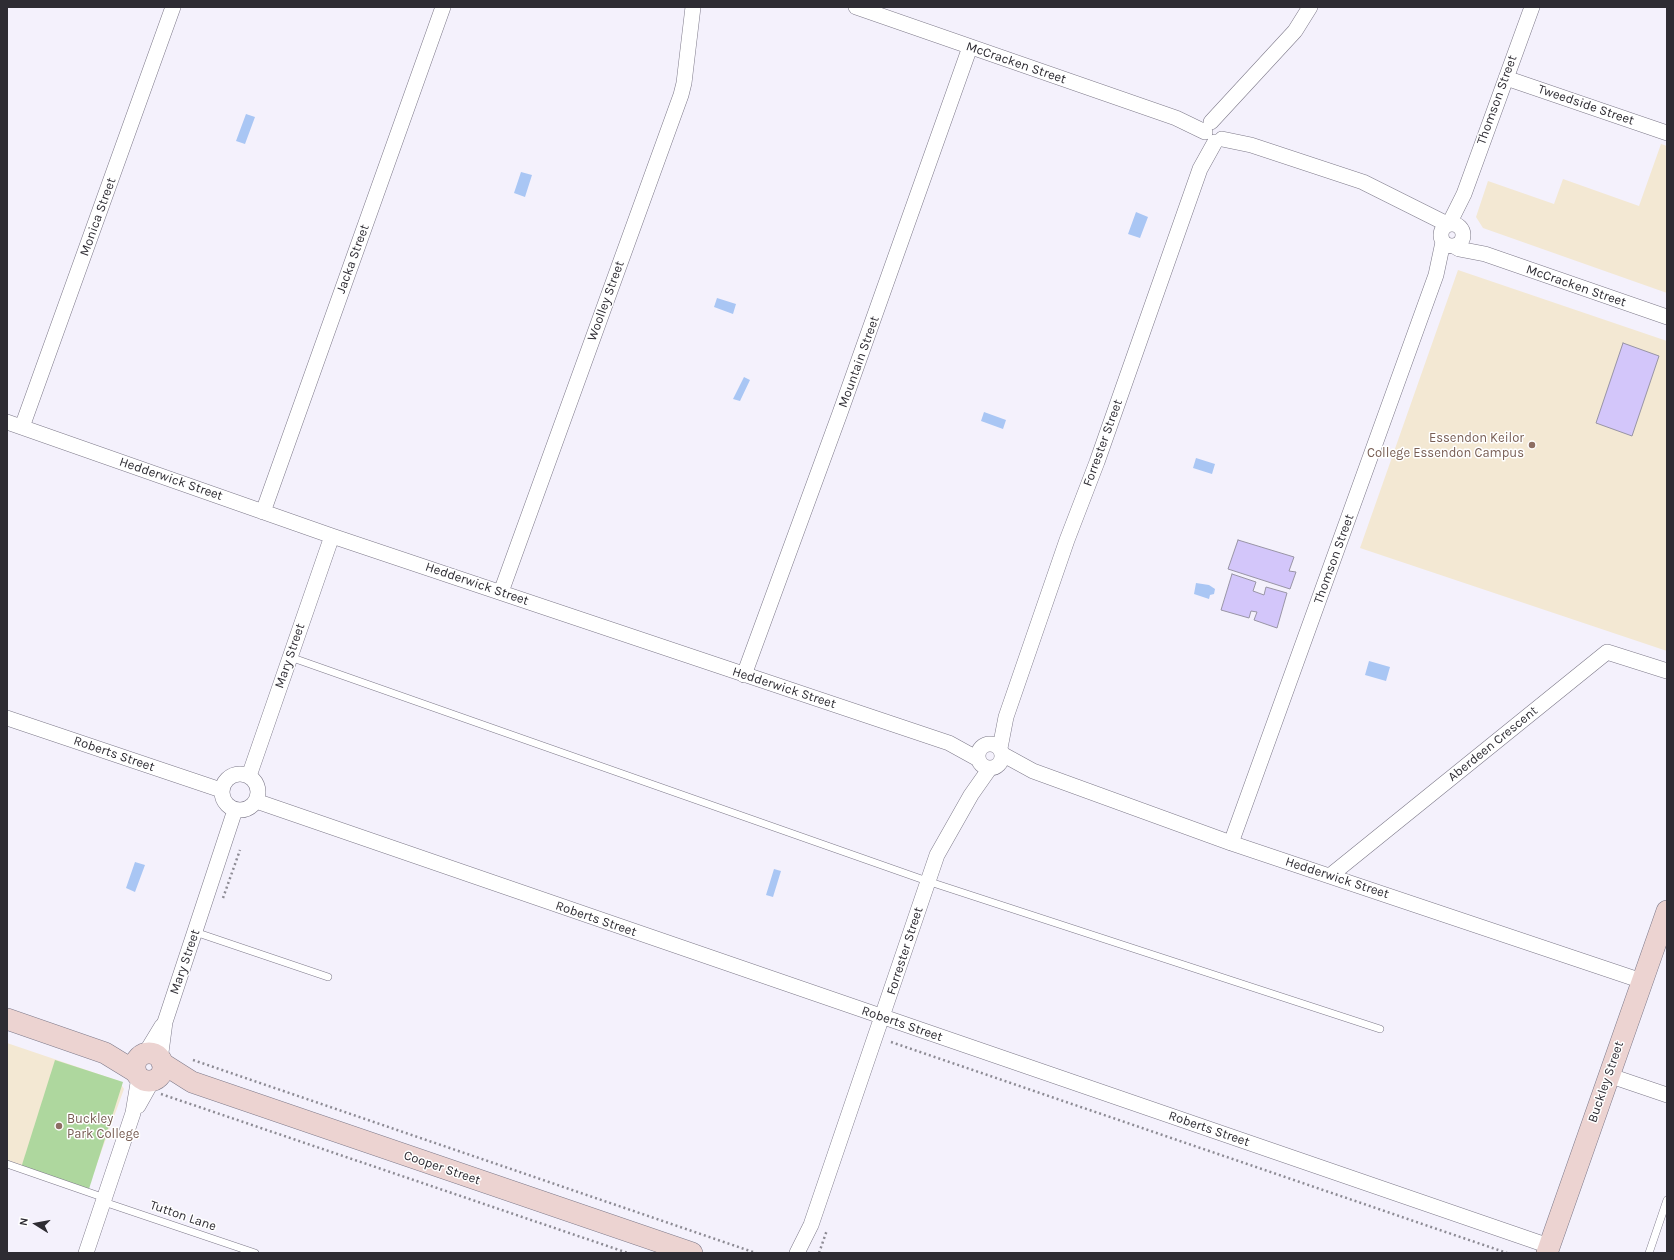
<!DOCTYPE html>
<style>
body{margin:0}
#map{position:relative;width:1674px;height:1260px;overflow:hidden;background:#f4f1fc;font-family:Karla,sans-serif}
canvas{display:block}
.frame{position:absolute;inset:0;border:8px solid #2e2c33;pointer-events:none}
.north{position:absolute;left:16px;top:1204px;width:40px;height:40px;-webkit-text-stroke:3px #fff;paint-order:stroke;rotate:281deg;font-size:11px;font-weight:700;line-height:16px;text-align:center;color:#2e2c33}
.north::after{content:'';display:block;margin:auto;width:14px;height:18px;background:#2e2c33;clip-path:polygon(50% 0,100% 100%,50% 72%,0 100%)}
</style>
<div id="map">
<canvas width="1674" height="1260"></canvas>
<div class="frame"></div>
<div class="north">N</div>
</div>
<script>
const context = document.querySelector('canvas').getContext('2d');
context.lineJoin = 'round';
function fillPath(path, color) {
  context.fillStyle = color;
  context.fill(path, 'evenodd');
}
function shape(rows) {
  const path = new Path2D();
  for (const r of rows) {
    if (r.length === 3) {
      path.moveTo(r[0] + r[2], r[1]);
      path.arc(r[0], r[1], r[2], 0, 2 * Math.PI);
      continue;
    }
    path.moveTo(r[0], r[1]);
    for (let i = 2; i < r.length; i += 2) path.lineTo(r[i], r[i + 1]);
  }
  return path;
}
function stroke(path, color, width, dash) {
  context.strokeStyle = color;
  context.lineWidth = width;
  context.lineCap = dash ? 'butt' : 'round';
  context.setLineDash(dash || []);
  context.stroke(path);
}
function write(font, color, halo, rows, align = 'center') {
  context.font = font + ' Karla,sans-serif';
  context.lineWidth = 3;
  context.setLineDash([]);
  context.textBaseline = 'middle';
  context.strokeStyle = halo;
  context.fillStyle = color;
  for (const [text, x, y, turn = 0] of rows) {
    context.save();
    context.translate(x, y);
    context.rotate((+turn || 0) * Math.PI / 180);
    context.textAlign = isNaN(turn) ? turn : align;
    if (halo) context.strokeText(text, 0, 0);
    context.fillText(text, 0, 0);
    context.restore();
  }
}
const education = shape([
 [1661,144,1667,146,1667,293,1483,228,1476,217,1488,181,1554,204,1563,179,1639,206],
 [1458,270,1667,341,1667,651,1360,548],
 [7,1043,119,1081,124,1089,87,1191,7,1163]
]);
const green = shape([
 [55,1060,123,1082,89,1189,21,1168]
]);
const water = shape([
 [246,114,255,117,245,144,236,141],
 [521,172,532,175,525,197,514,193],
 [1136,212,1148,217,1140,238,1128,234],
 [717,298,736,304,733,314,714,307],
 [744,377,750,380,740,401,733,399],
 [984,412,1006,420,1003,429,981,421],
 [1196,458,1215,464,1212,474,1193,468],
 [1196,583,1209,585,1215,589,1214,594,1210,595,1209,599,1194,594],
 [1369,661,1390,667,1386,681,1365,675],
 [135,862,145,865,135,892,126,888],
 [774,869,781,871,773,897,766,895]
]);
const building = shape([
 [1623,343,1659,356,1632,436,1596,423,1623,343],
 [1238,540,1294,557,1289,571,1296,572,1290,589,1228,569,1238,540],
 [1232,574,1256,582,1253,591,1264,595,1266,587,1287,593,1277,628,1254,620,1257,612,1251,611,1249,618,1221,610,1232,574]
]);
const path = shape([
 [223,898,240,850],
 [891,1042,1507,1253],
 [193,1060,756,1253],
 [161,1094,628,1253],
 [819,1253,827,1230]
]);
const lane = shape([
 [290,657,927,881,1380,1029],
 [195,932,328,977],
 [7,1164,105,1198],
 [104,1202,255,1253],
 [1649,1253,1667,1200]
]);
const street = shape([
 [856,7,1176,118,1205,132],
 [1506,78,1667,133],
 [1211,122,1295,31,1310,7],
 [1222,139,1251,145,1363,182,1447,224],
 [1452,235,11],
 [1449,224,1464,194,1532,7],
 [1454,246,1459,249,1485,254,1667,317],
 [7,422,332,536,949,743,978,759],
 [22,427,173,7],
 [263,512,443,7],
 [501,592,681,95,684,83,693,7],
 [744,675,840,413,970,47],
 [7,718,221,790],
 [990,756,12],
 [1000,748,1006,717,1067,540,1097,462,1200,169,1215,142],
 [1002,754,1033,771,1231,843,1642,981],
 [240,792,18],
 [249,776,332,536],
 [256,801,1549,1246],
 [1231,843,1436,275,1443,242],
 [1331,875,1607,652,1667,671],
 [145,1054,162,1026],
 [160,1060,165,1022,235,810],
 [1608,1075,1667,1095],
 [138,1106,152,1081],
 [86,1253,133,1113,139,1077],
 [797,1253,811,1225,937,855,971,795,990,768]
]);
const secondary = shape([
 [7,1019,105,1053,136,1072],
 [149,1067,14],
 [162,1063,192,1082,692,1253],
 [1547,1253,1667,911]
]);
const markers = [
 [1532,445,4,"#8d6e63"],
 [59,1126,4,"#8d6e63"]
];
const streetNames = [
 ["McCracken Street",1016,63,19],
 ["Thomson Street",1497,100,-70],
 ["Tweedside Street",1586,105,19],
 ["Monica Street",98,217,-70],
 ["Jacka Street",353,259,-70],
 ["McCracken Street",1576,286,19],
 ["Woolley Street",606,301,-70],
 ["Mountain Street",859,362,-70],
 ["Forrester Street",1103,443,-70],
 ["Hedderwick Street",171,479,19],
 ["Thomson Street",1334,559,-70],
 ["Hedderwick Street",477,584,19],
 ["Mary Street",290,656,-71],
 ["Hedderwick Street",784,688,18],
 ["Aberdeen Crescent",1493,744,-39],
 ["Roberts Street",114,754,19],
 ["Hedderwick Street",1337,878,18],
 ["Roberts Street",596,919,19],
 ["Forrester Street",905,951,-72],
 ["Mary Street",185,962,-71],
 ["Roberts Street",902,1024,19],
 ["Buckley Street",1606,1082,-71],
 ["Roberts Street",1209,1129,19],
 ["Cooper Street",442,1168,19],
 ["Tutton Lane",183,1216,19]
];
const educationNames = [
 ["Essendon Keilor",1524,438],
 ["College Essendon Campus",1524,453],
 ["Buckley",67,1119,"left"],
 ["Park College",67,1134,"left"]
];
fillPath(education, '#f3e8d3');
fillPath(green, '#aed79e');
fillPath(water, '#a9c6f4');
fillPath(building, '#d3c6fa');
stroke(building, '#9894a5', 1);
stroke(lane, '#7d7989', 8);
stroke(street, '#7d7989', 16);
stroke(secondary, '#7d7989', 22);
stroke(path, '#8d8b94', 2.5, [2, 3]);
stroke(lane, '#fff', 7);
stroke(street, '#fff', 15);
stroke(secondary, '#ecd3d1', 21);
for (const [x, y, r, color] of markers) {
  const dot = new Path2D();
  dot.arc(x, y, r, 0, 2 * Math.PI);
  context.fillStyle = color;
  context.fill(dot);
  stroke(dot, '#fff', 1.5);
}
write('13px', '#2e2c33', '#fff', streetNames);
write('13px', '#785e54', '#fff', educationNames, 'right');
</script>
